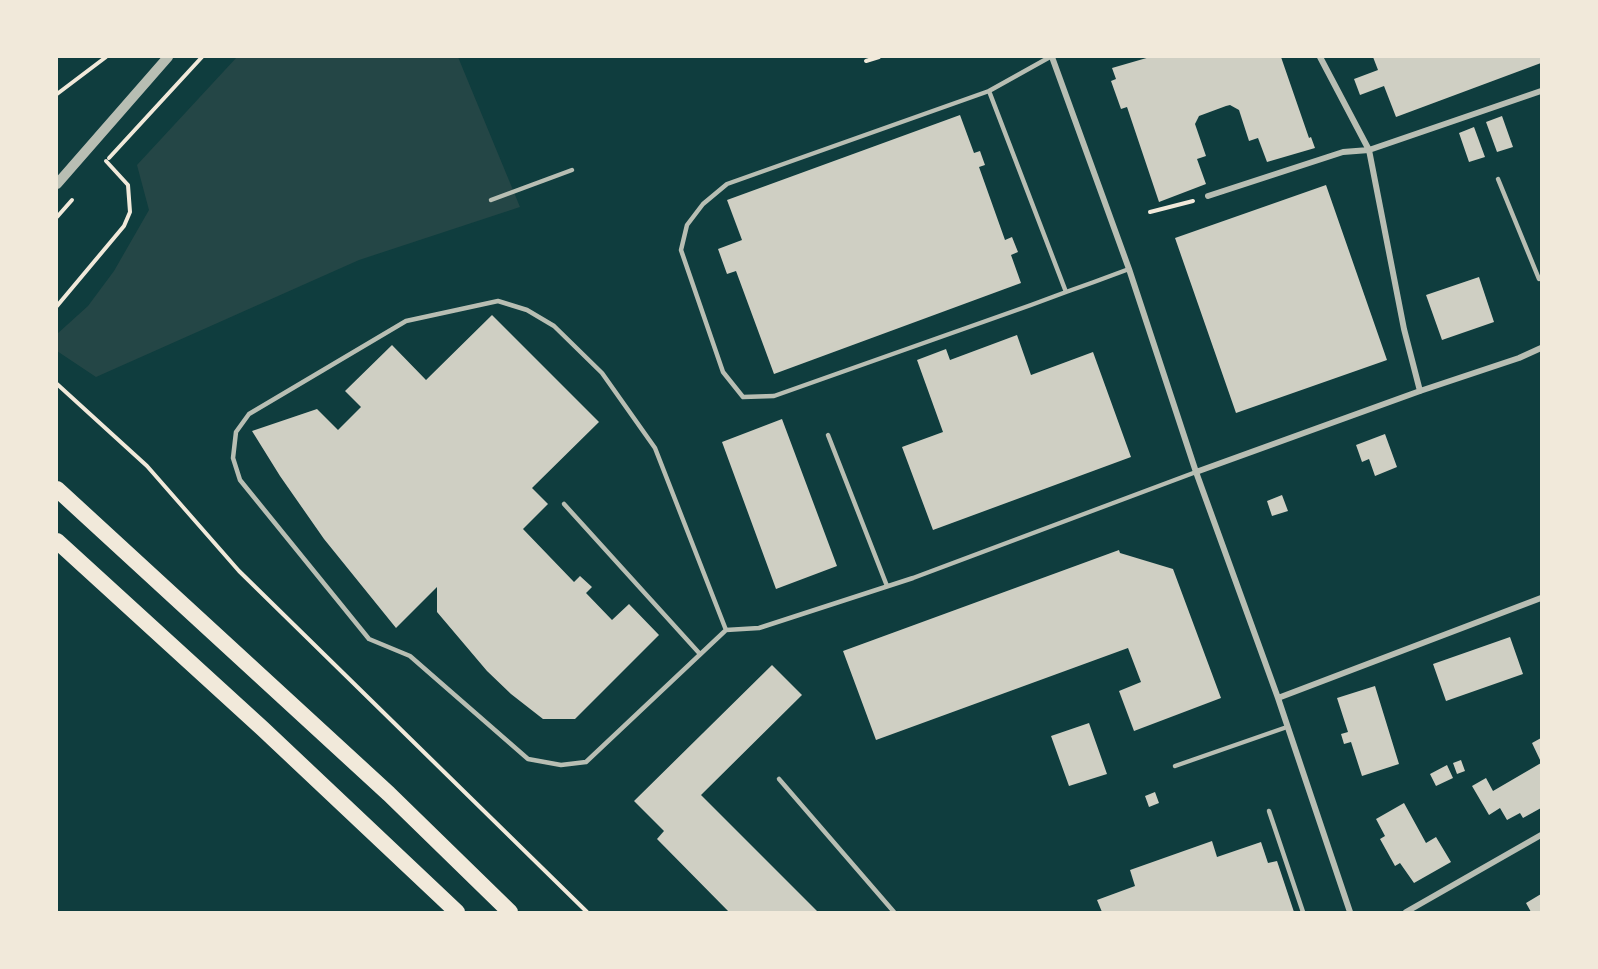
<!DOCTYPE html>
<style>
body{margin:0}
#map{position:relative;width:1598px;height:969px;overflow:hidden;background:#0f3d3e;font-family:"Space Grotesk",sans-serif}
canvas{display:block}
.frame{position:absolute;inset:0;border:58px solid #f1e9da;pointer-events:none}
</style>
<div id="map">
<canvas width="1598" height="969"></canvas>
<div class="frame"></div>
</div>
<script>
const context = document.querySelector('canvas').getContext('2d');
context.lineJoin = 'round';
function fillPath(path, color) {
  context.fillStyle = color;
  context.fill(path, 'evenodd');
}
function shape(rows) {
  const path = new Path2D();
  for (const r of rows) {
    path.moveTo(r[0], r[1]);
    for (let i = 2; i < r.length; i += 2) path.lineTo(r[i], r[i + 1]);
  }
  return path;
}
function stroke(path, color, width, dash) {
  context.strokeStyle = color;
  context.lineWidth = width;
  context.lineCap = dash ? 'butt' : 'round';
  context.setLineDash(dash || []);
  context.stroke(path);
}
const green = shape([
 [237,57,458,57,520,207,359,260,96,377,57,351,57,334,88,306,114,271,149,210,137,165]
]);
const building = shape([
 [1150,57,1281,57,1309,138,1311,137,1315,148,1267,162,1258,138,1249,141,1239,110,1230,105,1226,106,1199,116,1195,124,1206,156,1197,159,1206,184,1159,202,1127,107,1121,109,1111,81,1116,79,1112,68],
 [1373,57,1541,57,1541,63,1396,117,1384,86,1360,95,1354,79,1378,70],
 [960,115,974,153,980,151,985,165,979,167,1005,240,1012,237,1018,252,1011,255,1021,283,774,374,736,271,727,274,718,249,742,240,727,200],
 [1502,116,1513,147,1497,152,1486,122],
 [1474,127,1485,157,1469,162,1459,133],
 [1326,185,1387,360,1236,413,1175,238],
 [1479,277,1494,322,1442,340,1426,295],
 [492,315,599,422,532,488,548,504,523,529,574,582,580,576,592,587,586,593,612,620,629,604,659,635,575,719,543,719,511,694,487,671,437,612,437,587,396,628,324,539,280,476,252,431,317,409,338,430,361,407,345,391,392,345,426,380],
 [1017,335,1031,375,1093,352,1131,457,933,530,902,447,943,432,917,360,946,349,950,360],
 [782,419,837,566,776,589,722,442],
 [1385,434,1397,467,1375,476,1369,459,1362,462,1356,445],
 [1282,495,1288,511,1272,516,1267,501],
 [1119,550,1120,553,1173,569,1221,698,1134,731,1119,691,1141,682,1128,648,876,740,843,651],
 [1510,637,1523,674,1446,701,1433,664],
 [772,665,802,695,701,795,818,912,729,912,657,839,664,831,634,801],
 [1375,686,1399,764,1362,776,1351,742,1344,744,1341,734,1348,732,1337,698],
 [1089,723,1107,774,1069,786,1051,736],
 [1541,738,1541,762,1532,743],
 [1461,760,1465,771,1457,774,1453,763],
 [1541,763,1541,808,1523,818,1520,813,1507,820,1500,808,1489,815,1472,786,1486,778,1493,791],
 [1447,765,1453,778,1436,786,1430,774],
 [1155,792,1159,803,1149,807,1145,796],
 [1404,803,1426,843,1436,837,1451,862,1414,883,1400,863,1395,866,1380,839,1385,836,1376,819],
 [1212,841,1217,857,1261,842,1268,863,1277,861,1294,912,1102,912,1097,900,1135,886,1130,870],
 [1541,894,1541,912,1531,912,1526,903]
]);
const path = shape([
 [866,61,879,57],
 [57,94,106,57],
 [109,158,202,57],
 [1150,212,1193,201],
 [57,217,72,200],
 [57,306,124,226,130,212,128,185,106,161],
 [57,384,147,466,239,571,587,912]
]);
const service = shape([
 [989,91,1050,57],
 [1498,179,1539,279,1541,278],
 [491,200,572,170],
 [1066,292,989,91,727,184,703,204,687,225,681,250,723,372,743,397,774,396,1031,305,1066,292,1094,282,1129,269],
 [828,435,887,586],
 [564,504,700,654],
 [726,630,655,448,602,373,554,326,527,310,498,301,406,321,249,414,236,432,233,458,240,480,369,639,410,656,528,759,561,765,586,762,726,630,759,628,913,578,1196,472],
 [1175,766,1287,727],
 [779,779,894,912],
 [1269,811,1303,912]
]);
const minor = shape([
 [1052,57,1129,269,1196,472,1278,698,1350,912],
 [1320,57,1369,150,1404,329,1420,391],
 [1208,196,1343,152,1369,150,1541,91],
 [1196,472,1420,391,1519,358,1541,348],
 [1278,698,1541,598],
 [1406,912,1541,835]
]);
const tertiary = shape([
 [57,184,168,57]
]);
const trunk = shape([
 [57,489,389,794,510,912],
 [57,541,263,729,457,912]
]);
fillPath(green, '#244646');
fillPath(building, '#cfcfc3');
stroke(path, '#f1e9da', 4);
stroke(service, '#b8beb3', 4.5);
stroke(minor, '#b8beb3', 6);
stroke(tertiary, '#b8beb3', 10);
stroke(trunk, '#f1e9da', 16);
</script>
